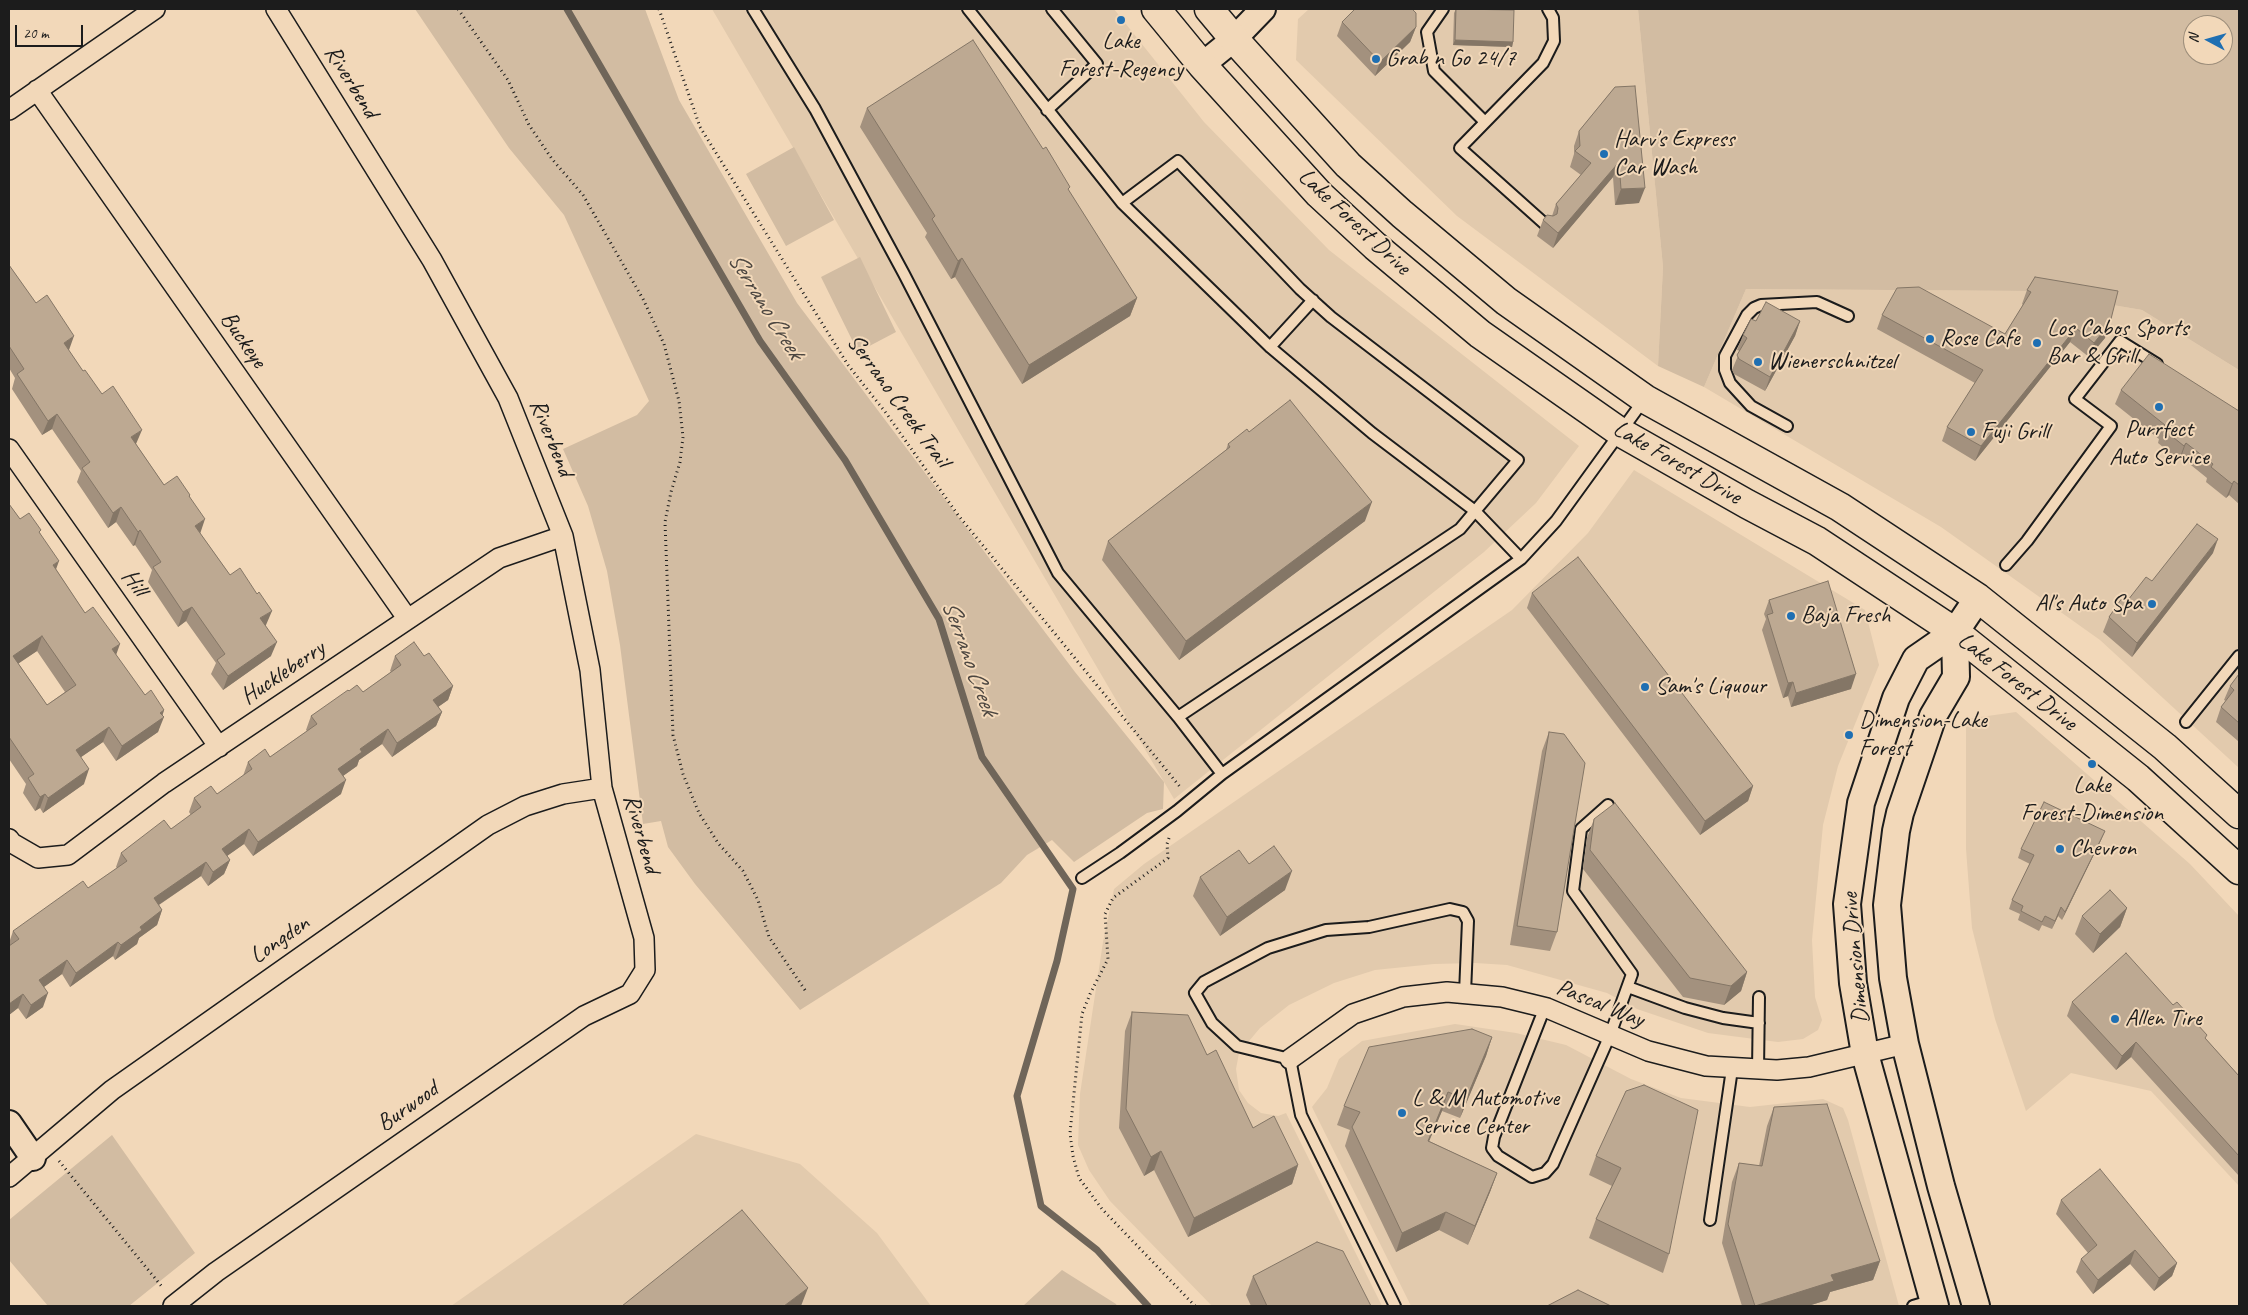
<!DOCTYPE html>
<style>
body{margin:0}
#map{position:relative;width:2248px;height:1315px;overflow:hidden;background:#f2d8b9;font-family:Caveat,sans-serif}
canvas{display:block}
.frame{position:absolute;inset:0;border:10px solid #1c1c1c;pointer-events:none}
.north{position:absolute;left:2183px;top:15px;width:50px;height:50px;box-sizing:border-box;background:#f2d8b9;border:1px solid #9c8d7a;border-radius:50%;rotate:276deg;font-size:14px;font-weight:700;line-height:20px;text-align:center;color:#1c1c1c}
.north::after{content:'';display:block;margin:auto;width:18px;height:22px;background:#1f6fb2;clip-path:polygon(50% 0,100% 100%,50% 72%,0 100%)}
.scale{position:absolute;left:15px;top:25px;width:68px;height:22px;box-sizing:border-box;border:2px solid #1c1c1c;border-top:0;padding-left:6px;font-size:15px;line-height:18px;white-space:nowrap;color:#1c1c1c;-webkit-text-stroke:4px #f2d8b9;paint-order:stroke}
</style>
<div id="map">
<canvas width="2248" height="1315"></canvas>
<div class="frame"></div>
<div class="north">N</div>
<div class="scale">20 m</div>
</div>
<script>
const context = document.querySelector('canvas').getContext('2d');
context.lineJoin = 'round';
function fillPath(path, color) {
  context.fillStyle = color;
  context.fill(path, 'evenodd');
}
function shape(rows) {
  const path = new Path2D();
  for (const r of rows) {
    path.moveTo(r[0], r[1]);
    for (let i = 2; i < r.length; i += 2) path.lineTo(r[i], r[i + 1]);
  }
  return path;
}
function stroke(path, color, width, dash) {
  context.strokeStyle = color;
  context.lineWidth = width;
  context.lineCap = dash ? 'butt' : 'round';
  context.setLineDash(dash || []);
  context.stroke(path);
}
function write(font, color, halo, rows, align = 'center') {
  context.font = font + ' Caveat,sans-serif';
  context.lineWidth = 4;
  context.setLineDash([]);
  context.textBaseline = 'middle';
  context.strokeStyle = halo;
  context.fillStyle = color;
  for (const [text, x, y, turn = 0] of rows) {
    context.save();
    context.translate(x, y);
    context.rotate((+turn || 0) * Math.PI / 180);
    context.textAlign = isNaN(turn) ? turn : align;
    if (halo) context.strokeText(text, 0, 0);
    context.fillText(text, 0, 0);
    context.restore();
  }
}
const built = shape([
 [712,9,1114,9,1204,122,1329,250,1579,446,1536,503,1484,552,1174,799],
 [1309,9,1638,9,1663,267,1658,366,1457,216,1296,60,1298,19],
 [1746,289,2030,291,2142,310,2239,370,2239,768,2100,640,1941,527,1704,387],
 [1634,470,1865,610,1879,665,1838,766,1823,825,1812,940,1815,997,1822,1020,1818,1030,1803,1039,1778,1042,1708,1033,1637,1009,1607,993,1507,965,1475,963,1434,964,1375,970,1334,983,1289,1005,1260,1028,1239,1053,1236,1069,1239,1090,1248,1103,1261,1113,1278,1116,1286,1113,1382,1306,1212,1306,1110,1201,1089,1170,1078,1145,1080,1094,1103,942,1114,889,1144,864,1512,610,1588,533],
 [2016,712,2190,864,2239,916,2239,1186,2151,1091,2071,1073,2026,1111,1995,1019,1972,928,1966,849,1966,719],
 [1455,1024,1516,1033,1566,1045,1631,1079,1681,1098,1750,1107,1823,1099,1843,1108,1848,1120,1899,1306,1411,1306,1312,1107,1327,1088,1339,1059,1362,1041],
 [696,1134,800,1164,877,1233,931,1306,451,1306]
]);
const green = shape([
 [415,9,645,9,679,100,797,303,1075,672,1164,782,1163,809,1147,813,1074,862,1052,840,1027,855,1001,883,800,1010,695,884,668,847,661,821,643,824,620,645,607,571,588,506,563,449,637,415,649,401,564,215,509,148],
 [1638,9,2239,9,2239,370,2142,310,2030,291,1746,289,1704,387,1658,366,1663,267],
 [2193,25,2223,25,2223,55,2193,55],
 [794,147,834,220,786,246,746,174],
 [860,257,896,332,858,352,821,277],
 [112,1135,195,1253,129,1306,48,1306,9,1260,9,1220],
 [1062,1270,1116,1304,1117,1306,1023,1306]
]);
const stream = shape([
 [567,9,760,341,845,460,939,619,982,757,1073,889,1057,961,1017,1096,1041,1206,1097,1250,1148,1306]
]);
const path = shape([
 [458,9,508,80,529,125,552,159,583,195,643,299,664,344,679,401,683,437,680,462,671,492,665,522,673,735,683,774,699,813,718,843,743,871,758,900,769,937,807,993],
 [659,9,700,127,848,365,886,413,958,515,1181,788],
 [1169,838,1167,844,1168,858,1113,898,1105,914,1108,959,1090,994,1082,1014,1070,1133,1073,1156,1079,1178,1102,1209,1195,1306],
 [59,1161,163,1288]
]);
const service = shape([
 [753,9,815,109,904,274,1058,573,1178,717,1222,774],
 [968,9,1122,203,1270,347,1372,433,1475,511,1521,559],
 [1443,9,1427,32,1434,71,1485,122],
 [1047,110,1097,64,1052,9],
 [1122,203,1178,161,1300,289,1331,317,1518,460,1460,529,1178,717],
 [1546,225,1460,148,1543,63,1554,41,1553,18,1548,9],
 [1270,347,1313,300],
 [1787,426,1751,406,1730,383,1725,370,1725,356,1747,315,1754,308,1761,305,1817,302,1848,316],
 [2006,565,2027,541,2111,426,2075,399,2120,341,2157,364],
 [2186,722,2239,656],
 [1082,878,1120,853,1177,811,1222,774,1521,559,1556,521,1643,401],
 [1628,987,1685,1008,1723,1018,1759,1023],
 [1545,1007,1494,1137,1492,1148,1498,1156,1532,1177,1545,1173,1553,1164,1610,1035,1632,974,1573,891,1581,829,1608,805],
 [1758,1070,1759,997],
 [1710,1220,1732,1069],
 [1395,1306,1301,1115,1290,1059,1237,1046,1212,1023,1195,993,1204,982,1268,948,1326,930,1369,927,1450,909,1463,912,1468,921,1465,993],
 [1913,1306,1933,1300]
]);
const minor = shape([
 [37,90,407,618],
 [9,110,155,9],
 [9,449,219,747],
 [9,839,12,843,38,858,68,855,164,783,499,558,563,536],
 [1290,1059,1353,1014,1403,997,1447,992,1502,997,1547,1008,1648,1051,1706,1066,1777,1070,1809,1067,1905,1044],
 [9,1177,112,1090,488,825,525,806,563,794,602,788],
 [173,1306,216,1272,584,1016,630,994,645,970,644,938,602,788,590,670,563,536,508,398,432,260,276,9]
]);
const tertiary = shape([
 [1202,65,1234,39,1263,9],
 [9,1123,33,1158]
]);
const secondary = shape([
 [1955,632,1956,677,1933,716,1900,813,1896,831,1887,905,1893,978,1905,1044,1941,1186,1976,1306],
 [1935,1306,1865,1054,1853,983,1847,904,1861,803,1896,698,1916,659,1955,632,1978,598]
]);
const primary = shape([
 [1156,9,1202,65,1319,194,1375,246,1480,334,1620,432,1747,504,1817,541,1955,632,2138,778,2239,870],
 [1209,9,1234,39,1348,165,1402,214,1506,301,1645,399,1840,507,1978,598,2165,747,2239,814]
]);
const wall = shape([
 [1456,9,1513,42,1512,47,1453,45,1454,13],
 [1342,22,1416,27,1410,42,1375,76,1337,36],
 [1615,87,1639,203,1615,205,1613,177,1553,248,1537,236,1543,220,1552,216,1556,204,1581,175,1570,167,1574,154,1574,146,1579,131],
 [867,108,1069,191,1137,298,1130,316,1022,384,955,277,951,279,925,237,927,233,860,127],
 [9,265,83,371,136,444,164,485,190,495,190,497,200,533,230,575,266,625,266,626,271,656,223,690,211,674,216,663,186,621,178,627,148,582,152,570,135,545,133,546,116,522,108,528,77,482,81,471,52,429,42,435,12,389,15,378,9,368],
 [2035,277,2105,338,2089,357,2070,342,1975,461,1942,441,1947,427,1975,383,1877,329,1882,315,2005,334,2023,305,2022,304,2027,290],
 [1756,321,1800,321,1795,336,1765,391,1734,374,1732,370,1740,351,1737,350,1743,335],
 [2121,390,2239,411,2239,504,2229,495,2226,498,2206,482,2207,478,2181,457,2179,460,2158,443,2159,439,2115,404],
 [1249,432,1365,521,1179,660,1102,560,1108,541,1226,450,1228,444],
 [9,504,20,519,40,533,56,569,85,613,145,695,164,710,158,732,116,761,103,742,81,757,84,784,43,813,40,808,35,811,23,793,26,784,9,759],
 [37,651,65,692,47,705,18,663],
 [2213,553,2132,657,2103,632,2109,617,2128,600,2152,581],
 [1532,593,1753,786,1748,801,1700,835,1527,608],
 [1769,600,1851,689,1791,707,1788,696,1783,698,1762,630,1766,619,1764,614],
 [395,656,424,656,453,686,448,700,438,707,442,712,436,726,392,757,382,744,359,760,357,766,343,776,341,794,253,856,244,844,227,856,230,860,224,874,208,886,201,876,159,905,162,910,157,925,139,938,137,944,115,960,113,956,70,987,62,974,44,987,43,1007,26,1019,18,1008,9,1015,9,943,13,931,88,888,117,868,116,867,121,853,171,829,191,815,189,812,194,798,217,794,243,776,248,762,270,757,307,731,306,730,311,716,349,691,363,692,391,672,390,671],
 [2239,674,2239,739,2238,741,2216,722,2221,707,2226,701,2224,700,2230,686],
 [1549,732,1557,932,1550,951,1510,945,1542,751],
 [1594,819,1747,972,1741,991,1724,1005,1683,997,1583,869,1587,838],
 [2105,831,2101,840,2062,920,2058,916,2052,929,2042,925,2039,931,2018,920,2020,914,2009,909,2012,900,2030,864,2018,858,2021,849],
 [1249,864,1285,890,1220,936,1193,896,1200,877],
 [2127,908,2120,927,2093,953,2075,934,2082,916],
 [2072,1002,2173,1005,2206,1039,2239,1076,2239,1176,2131,1057,2116,1070,2067,1016],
 [1132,1012,1207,1055,1253,1128,1298,1165,1292,1184,1188,1237,1154,1170,1144,1176,1119,1128,1125,1031],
 [1492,1037,1486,1056,1460,1118,1442,1111,1429,1141,1497,1173,1490,1192,1468,1245,1439,1230,1396,1252,1345,1146,1350,1130,1337,1125,1344,1106],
 [1626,1091,1669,1254,1663,1273,1589,1238,1596,1219,1612,1186,1589,1175,1596,1156],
 [1774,1107,1880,1261,1873,1280,1830,1292,1827,1300,1808,1306,1742,1306,1722,1243,1732,1182,1739,1163,1759,1166,1767,1126],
 [2061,1200,2177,1263,2172,1276,2154,1291,2130,1264,2093,1294,2076,1272,2081,1259,2088,1253,2056,1214],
 [1253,1276,1371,1306,1251,1306,1246,1295]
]);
const shadedWall = shape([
 [1416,27,1410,42,1375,76,1380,62],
 [1455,40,1513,42,1512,47,1453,45],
 [1619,162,1613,177,1553,248,1558,233],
 [1645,188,1639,203,1615,205,1621,189],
 [962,258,955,277,951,279,958,261],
 [1137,298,1130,316,1022,384,1029,365],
 [1800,321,1795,336,1765,391,1770,377],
 [2110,323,2105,338,2089,357,2094,343],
 [2076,328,2070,342,1975,461,1981,446],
 [74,336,69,350,58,357,64,343],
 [57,414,52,429,42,435,48,421],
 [142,430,136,444,126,452,131,437],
 [2186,443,2181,457,2179,460,2184,446],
 [2234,481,2229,495,2226,498,2232,484],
 [1372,502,1365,521,1179,660,1186,641],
 [121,507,116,522,108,528,113,513],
 [205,519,200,534,195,526],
 [140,530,135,545,133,546,138,532],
 [2218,539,2213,553,2132,657,2137,643],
 [59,561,54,575,53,565],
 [192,607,186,621,178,627,183,612],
 [272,611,266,625,255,633,260,618],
 [42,636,37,651,9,670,13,656],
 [277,642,271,656,223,690,228,676],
 [120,644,115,658,112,649],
 [1856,674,1851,689,1791,707,1796,693],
 [1793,682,1788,696,1783,698,1788,683],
 [453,686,448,700,428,714,433,700],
 [164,710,161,719,164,717,158,732,116,761,122,746],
 [442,712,436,726,392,757,397,743],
 [109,727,103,742,71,764,76,750],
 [388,729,382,744,359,760,357,766,333,783,338,769,360,749],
 [89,769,84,784,43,813,48,798],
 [346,780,341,794,253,856,258,842],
 [1753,786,1748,801,1700,835,1705,821],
 [45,794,40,808,35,811,40,797],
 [249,829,244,844,217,863,222,849],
 [2105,831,2101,840,2062,920,2065,912],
 [230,860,224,874,208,886,213,872],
 [206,862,201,876,148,912,154,898],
 [1292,871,1285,890,1220,936,1227,917],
 [2061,907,2058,916,2052,929,2055,921],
 [2127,908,2120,927,2093,953,2100,934],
 [162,910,157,925,139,938,137,944,115,960,121,945,140,927],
 [118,942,113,956,70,987,76,973],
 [67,960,62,974,34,994,39,980],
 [1747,972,1741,991,1724,1005,1731,986],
 [48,993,43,1007,26,1019,31,1005],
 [23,994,18,1008,9,1015,9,1004],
 [1492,1037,1486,1056,1460,1118,1466,1099],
 [2136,1042,2131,1057,2116,1070,2122,1056],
 [1448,1092,1442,1111,1421,1160,1428,1141],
 [1161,1151,1154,1170,1144,1176,1151,1157],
 [1298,1165,1292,1184,1188,1237,1194,1218],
 [1497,1173,1490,1192,1468,1245,1475,1226],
 [1446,1212,1439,1230,1396,1252,1402,1233],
 [2135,1250,2130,1264,2093,1294,2098,1280],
 [1880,1261,1873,1280,1830,1292,1827,1300,1808,1306,1755,1306,1831,1275],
 [2177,1263,2172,1276,2154,1291,2159,1278],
 [808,1288,801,1306,784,1306]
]);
const building = shape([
 [1355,9,1412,9,1416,13,1416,27,1380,62,1342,22,1355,9],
 [1456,9,1514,10,1513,42,1455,40,1456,9],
 [973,40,1043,149,1046,147,1070,187,1068,189,1137,298,1029,365,962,258,958,261,932,219,935,216,867,108,973,40],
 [1635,86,1645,188,1621,189,1619,162,1558,233,1543,220,1547,215,1553,216,1557,214,1558,208,1556,204,1591,163,1575,151,1580,146,1579,131,1615,87,1635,86],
 [9,265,36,303,47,295,74,336,64,343,83,371,85,370,102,394,113,386,142,430,131,437,164,485,177,476,190,495,189,496,205,519,195,526,230,575,240,568,257,594,259,592,272,611,260,618,277,642,228,676,217,660,225,654,192,607,183,612,153,567,161,562,140,530,138,532,121,507,113,513,82,468,90,462,57,414,48,421,17,374,24,369,9,346,9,265],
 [2035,277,2118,291,2110,323,2094,343,2076,328,1981,446,1947,427,1983,370,1882,315,1897,288,1919,287,2005,334,2031,292,2027,290,2035,277],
 [1766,302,1800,321,1770,377,1739,359,1737,355,1747,338,1743,335,1751,319,1756,321,1766,302],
 [2149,354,2239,411,2239,485,2234,481,2232,484,2211,467,2213,464,2186,443,2184,446,2163,429,2165,425,2121,390,2149,354],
 [1290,400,1372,502,1186,641,1108,541,1230,447,1228,444,1247,429,1249,432,1290,400],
 [9,504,20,519,29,513,41,530,39,532,59,561,53,565,85,613,93,607,120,644,112,649,145,695,151,690,164,710,160,713,164,717,122,746,109,727,76,750,89,769,48,798,45,794,40,797,28,778,34,774,9,737,9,504],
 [42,636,76,685,47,705,13,656,42,636],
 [2197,524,2218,539,2137,643,2109,617,2122,598,2128,600,2146,577,2152,581,2197,524],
 [1578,557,1753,786,1705,821,1532,593,1578,557],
 [1828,581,1856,674,1796,693,1793,682,1788,683,1767,615,1773,613,1769,600,1828,581],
 [414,642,424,656,429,653,453,686,433,700,442,712,397,743,388,729,360,749,362,752,338,769,346,780,258,842,249,829,222,849,230,860,213,872,206,862,154,898,162,910,140,927,142,930,121,945,118,942,76,973,67,960,39,980,48,993,31,1005,23,994,9,1004,9,946,19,939,13,931,83,881,88,888,127,861,121,853,164,820,171,829,201,807,194,798,211,786,217,794,252,769,248,762,265,749,270,757,317,724,311,716,348,690,349,691,357,685,363,692,401,665,395,656,414,642],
 [2239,674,2239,723,2221,707,2234,690,2230,686,2239,674],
 [1549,732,1564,734,1585,763,1557,932,1517,926,1549,732],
 [2044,802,2105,831,2065,912,2061,907,2055,921,2045,916,2042,922,2021,911,2023,906,2012,900,2034,855,2021,849,2044,802],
 [1615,803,1747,972,1731,986,1690,978,1590,850,1594,819,1615,803],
 [1274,846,1292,871,1227,917,1200,877,1239,850,1249,864,1274,846],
 [2110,890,2127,908,2100,934,2082,916,2110,890],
 [2126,953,2173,1005,2177,1002,2207,1035,2205,1038,2239,1076,2239,1156,2136,1042,2122,1056,2072,1002,2126,953],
 [1132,1012,1188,1015,1207,1055,1216,1050,1253,1128,1274,1116,1298,1165,1194,1218,1161,1151,1151,1157,1126,1109,1132,1012],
 [1472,1029,1492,1037,1466,1099,1448,1092,1428,1141,1497,1173,1475,1226,1446,1212,1402,1233,1352,1127,1360,1112,1344,1106,1369,1047,1472,1029],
 [1644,1085,1698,1110,1669,1254,1596,1219,1621,1168,1596,1156,1626,1091,1644,1085],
 [1827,1104,1880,1261,1831,1275,1834,1281,1755,1306,1728,1224,1739,1163,1762,1166,1774,1107,1827,1104],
 [2100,1169,2177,1263,2159,1278,2135,1250,2098,1280,2081,1259,2097,1245,2061,1200,2100,1169],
 [742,1210,808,1288,784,1306,622,1306,742,1210],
 [1317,1242,1343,1251,1371,1306,1267,1306,1253,1276,1317,1242],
 [1578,1290,1611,1306,1547,1306,1578,1290]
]);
const markers = [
 [1121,20,5,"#1f6fb2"],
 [1376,59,5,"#1f6fb2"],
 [1604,154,5,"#1f6fb2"],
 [1930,339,5,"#1f6fb2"],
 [2037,343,5,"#1f6fb2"],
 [1758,362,5,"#1f6fb2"],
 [2159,407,5,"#1f6fb2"],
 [1971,432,5,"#1f6fb2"],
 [2152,604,5,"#1f6fb2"],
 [1791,616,5,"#1f6fb2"],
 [1645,687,5,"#1f6fb2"],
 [1849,735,5,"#1f6fb2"],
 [2092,764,5,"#1f6fb2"],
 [2060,849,5,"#1f6fb2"],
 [2115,1019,5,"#1f6fb2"],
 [1402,1113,5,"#1f6fb2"]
];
const poiNames = [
 ["Lake",1121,42,"center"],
 ["Forest-Regency",1121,70,"center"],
 ["Grab n Go 24/7",1386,59],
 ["Harv's Express",1614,140],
 ["Car Wash",1614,168],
 ["Los Cabos Sports",2047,329],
 ["Bar & Grill",2047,357],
 ["Rose Cafe",1940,339],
 ["Wienerschnitzel",1768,362],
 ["Purrfect",2159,430,"center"],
 ["Auto Service",2159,458,"center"],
 ["Fuji Grill",1981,432],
 ["Al's Auto Spa",2142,604,"right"],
 ["Baja Fresh",1801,616],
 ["Sam's Liquour",1655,687],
 ["Dimension-Lake",1859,721],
 ["Forest",1859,749],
 ["Lake",2092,786,"center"],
 ["Forest-Dimension",2092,814,"center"],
 ["Chevron",2070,849],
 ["Allen Tire",2125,1019],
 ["L & M Automotive",1412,1099],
 ["Service Center",1412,1127]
];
const streetNames = [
 ["Riverbend",351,82,58],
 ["Lake Forest Drive",1354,222,43],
 ["Buckeye",243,340,55],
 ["Serrano Creek Trail",898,401,54],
 ["Riverbend",551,438,68],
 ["Lake Forest Drive",1677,463,30],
 ["Hill",134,583,55],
 ["Huckleberry",283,673,-34],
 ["Lake Forest Drive",2017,682,38],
 ["Riverbend",641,834,74],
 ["Longden",280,940,-35],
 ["Dimension Drive",1856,958,-95],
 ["Pascal Way",1600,1004,22],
 ["Burwood",408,1107,-35]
];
const waterNames = [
 ["Serrano Creek",765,306,58],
 ["Serrano Creek",969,658,70]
];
fillPath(built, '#e2caad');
fillPath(green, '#d2bca2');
stroke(stream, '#6f6559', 7);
stroke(service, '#1c1c1c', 14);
stroke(minor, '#1c1c1c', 22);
stroke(tertiary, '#1c1c1c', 28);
stroke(secondary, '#1c1c1c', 30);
stroke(primary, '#1c1c1c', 31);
stroke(path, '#1c1c1c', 3, [1, 4]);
stroke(service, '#f2d8b9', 10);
stroke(minor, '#f2d8b9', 19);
stroke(tertiary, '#f2d8b9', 24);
stroke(secondary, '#f2d8b9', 26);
stroke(primary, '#f2d8b9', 28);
fillPath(wall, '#a3917e');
fillPath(shadedWall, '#847666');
fillPath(building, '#bda992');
stroke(building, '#847666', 1);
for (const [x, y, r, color] of markers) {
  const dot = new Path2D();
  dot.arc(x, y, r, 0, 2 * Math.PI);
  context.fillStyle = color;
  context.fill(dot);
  stroke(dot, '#f2d8b9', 2);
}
write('24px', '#1c1c1c', '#f2d8b9', poiNames, 'left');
write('24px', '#1c1c1c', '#f2d8b9', streetNames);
write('italic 25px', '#4c4640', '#f2d8b9', waterNames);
</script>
